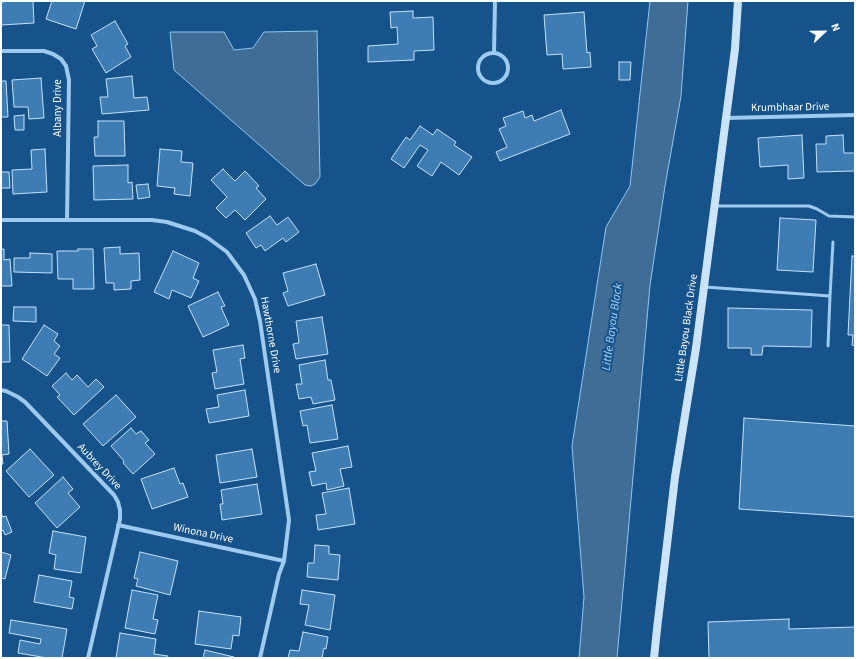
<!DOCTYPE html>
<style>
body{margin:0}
#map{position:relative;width:856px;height:659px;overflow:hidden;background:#16538b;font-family:"Source Sans 3",sans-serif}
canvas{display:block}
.frame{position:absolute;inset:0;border:2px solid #fff;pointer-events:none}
.north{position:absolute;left:804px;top:12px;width:40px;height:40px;-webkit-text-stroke:3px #16538b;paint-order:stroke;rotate:68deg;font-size:11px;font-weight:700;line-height:16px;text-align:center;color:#fff}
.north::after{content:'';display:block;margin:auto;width:14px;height:18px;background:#fff;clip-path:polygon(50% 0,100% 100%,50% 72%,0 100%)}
</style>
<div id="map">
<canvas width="856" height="659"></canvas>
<div class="frame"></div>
<div class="north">N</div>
</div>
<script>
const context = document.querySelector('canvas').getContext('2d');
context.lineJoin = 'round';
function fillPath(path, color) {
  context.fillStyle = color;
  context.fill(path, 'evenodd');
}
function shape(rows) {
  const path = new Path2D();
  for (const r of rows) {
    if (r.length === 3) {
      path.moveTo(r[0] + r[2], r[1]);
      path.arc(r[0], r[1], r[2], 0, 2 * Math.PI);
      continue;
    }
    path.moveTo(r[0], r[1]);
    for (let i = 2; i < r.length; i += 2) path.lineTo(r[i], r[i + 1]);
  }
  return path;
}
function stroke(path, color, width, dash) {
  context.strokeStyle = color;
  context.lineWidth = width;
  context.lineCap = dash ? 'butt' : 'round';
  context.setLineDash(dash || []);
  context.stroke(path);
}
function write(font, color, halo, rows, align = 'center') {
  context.font = font + ' "Source Sans 3",sans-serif';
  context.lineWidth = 4;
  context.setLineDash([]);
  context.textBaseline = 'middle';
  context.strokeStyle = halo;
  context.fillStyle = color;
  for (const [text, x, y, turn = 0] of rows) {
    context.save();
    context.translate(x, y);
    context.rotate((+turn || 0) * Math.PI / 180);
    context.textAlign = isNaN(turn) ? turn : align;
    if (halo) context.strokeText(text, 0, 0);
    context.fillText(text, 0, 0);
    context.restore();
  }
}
const water = shape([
 [650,1,688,1,681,96,665,186,650,285,617,658,579,658,584,597,572,446,606,227,630,186,650,1],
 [317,31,320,177,315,184,311,186,305,185,174,70,170,32,224,32,234,50,253,48,264,32,317,31]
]);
const building = shape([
 [11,1,33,1,34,23,1,25,1,2,11,1],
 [52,1,85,1,76,29,46,19,52,1],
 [413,11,413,18,433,17,434,50,414,51,414,60,368,62,368,46,398,44,397,27,391,28,390,12,413,11],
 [584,12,587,53,590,52,591,67,563,69,562,54,547,55,544,15,584,12],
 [115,21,128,44,125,46,131,57,106,73,92,49,97,46,91,35,115,21],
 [619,62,631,62,630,80,619,80,619,62],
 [132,76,134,98,147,97,149,110,102,114,100,97,108,97,106,79,132,76],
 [41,78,44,118,29,119,28,107,14,107,12,80,41,78],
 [1,81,6,81,8,117,1,117,1,81],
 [561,110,570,134,500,161,496,152,507,147,499,129,506,126,503,118,523,111,525,118,532,115,534,121,561,110],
 [24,115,24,130,15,130,14,116,24,115],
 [98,121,124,121,125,156,95,156,94,137,98,137,98,121],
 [420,126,433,135,437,129,456,142,454,145,472,157,459,175,441,162,432,176,417,166,428,150,420,145,404,168,391,159,406,137,410,140,420,126],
 [802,135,804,178,788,179,788,165,760,167,758,138,802,135],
 [843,135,844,153,855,153,855,171,817,172,816,144,826,144,826,136,843,135],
 [45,149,47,192,13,194,12,170,32,169,31,150,45,149],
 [160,149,182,151,181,162,193,163,190,196,174,194,175,188,157,186,160,149],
 [128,165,128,183,132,182,133,199,94,200,93,166,128,165],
 [223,169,235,181,245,171,259,186,256,188,266,199,245,220,235,210,226,218,216,208,227,197,211,180,223,169],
 [1,172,9,172,10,188,1,188,1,172],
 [148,184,150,197,138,199,136,185,148,184],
 [270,216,277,225,288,217,299,232,286,242,283,238,265,251,261,245,256,248,246,233,270,216],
 [780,218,816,220,813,272,777,270,780,218],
 [120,247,120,254,139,253,140,280,131,281,131,289,114,290,114,283,106,283,104,248,120,247],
 [1,249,4,249,4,260,10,259,12,286,1,286,1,249],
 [78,249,93,249,94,289,73,289,73,279,58,279,57,251,78,251,78,249],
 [173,251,199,263,193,278,199,281,191,298,172,290,169,299,154,292,173,251],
 [30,253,52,254,52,273,14,272,14,258,30,258,30,253],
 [852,256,855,256,855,346,852,345,853,335,848,335,852,256],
 [316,264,325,295,288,306,283,293,288,291,283,273,316,264],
 [218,292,225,306,221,307,229,325,203,337,188,306,218,292],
 [14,307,36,307,36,322,13,321,14,307],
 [728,308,812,310,811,347,763,346,762,355,751,355,751,348,728,348,728,308],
 [322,317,328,354,296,359,293,344,299,343,296,321,322,317],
 [1,325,9,325,10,362,1,362,1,325],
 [44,325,58,334,54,341,60,346,54,354,60,358,47,376,22,359,44,325],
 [243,345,245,358,240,359,244,384,215,389,212,373,217,372,213,350,243,345],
 [325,360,328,380,331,380,335,400,313,404,311,397,299,399,296,384,302,384,299,365,325,360],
 [66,373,72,380,77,375,88,387,96,379,104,387,74,415,57,397,60,395,52,386,66,373],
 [245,390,249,416,209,423,206,409,219,407,217,395,245,390],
 [116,395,136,417,103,446,83,424,116,395],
 [332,405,338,439,310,443,307,425,303,426,300,411,332,405],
 [744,418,855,426,855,517,739,509,744,418],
 [1,421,7,421,9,454,2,455,3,464,1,464,1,421],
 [131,428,136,434,141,431,149,440,145,443,155,454,133,474,123,463,124,461,111,446,131,428],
 [348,446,352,467,340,469,344,486,327,490,326,483,312,486,309,472,316,471,312,453,348,446],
 [30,449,54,475,29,497,6,471,30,449],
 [252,449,257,477,220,483,216,455,252,449],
 [174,468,180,484,183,483,188,497,152,509,141,479,174,468],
 [63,477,73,489,68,493,80,507,57,528,35,503,63,477],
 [257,484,262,514,222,520,220,504,223,504,221,490,257,484],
 [349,488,355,524,318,530,316,515,326,514,322,493,349,488],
 [1,513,3,517,6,516,12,532,5,535,3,530,1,531,1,513],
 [53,531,86,537,81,573,54,569,56,555,49,553,53,531],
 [315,545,329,546,329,554,340,555,338,580,307,577,308,563,314,563,315,545],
 [1,552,11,555,5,579,2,578,1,580,1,552],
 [140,552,178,561,170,595,136,586,138,579,134,578,140,552],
 [39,575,72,581,69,597,74,598,72,609,34,602,39,575],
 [132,590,158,595,153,619,158,620,155,634,125,628,132,590],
 [302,590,335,595,330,630,305,625,309,605,300,604,302,590],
 [199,611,241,617,239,636,233,635,231,649,195,644,199,611],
 [789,619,789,629,855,627,855,658,709,658,708,622,789,619],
 [11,620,67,629,62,658,47,658,18,653,20,640,40,644,41,639,9,633,11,620],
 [303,632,328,637,326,649,324,648,322,658,288,658,290,650,299,651,303,632],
 [120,633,156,639,154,654,168,656,167,658,116,658,120,633],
 [205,650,234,657,234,658,203,658,205,650]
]);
const lane = shape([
 [716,206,809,206,817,209,829,216,855,217],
 [705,287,830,296,828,346],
 [830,296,833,242]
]);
const street = shape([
 [1,51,44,51,53,54,61,59,66,66,69,80,67,220],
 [494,53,495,1],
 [493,68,15],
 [726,118,855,115],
 [1,220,152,220,167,222,195,231,208,238,227,252,244,275,255,299,260,321,289,520,284,561,279,574,260,658],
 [1,390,6,391,18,397,25,402,114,495,118,502,120,510,120,519,88,658],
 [118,525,284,561]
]);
const secondary = shape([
 [654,658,657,629,675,477,696,348,735,49,738,1]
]);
const streetNames = [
 ["Albany Drive",59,108,-90],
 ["Krumbhaar Drive",790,108,-1],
 ["Little Bayou Black Drive",687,328,-82],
 ["Hawthorne Drive",270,335,80],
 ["Aubrey Drive",99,467,47],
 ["Winona Drive",203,534,12]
];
const waterNames = [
 ["Little Bayou Black",613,327,-82]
];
fillPath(water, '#406d95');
stroke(water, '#91c6f2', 1);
fillPath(building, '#3e7db4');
stroke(building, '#c5e2fb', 1);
stroke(lane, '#9fcaef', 3);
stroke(street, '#9fcaef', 4);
stroke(secondary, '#cce4fa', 8);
write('11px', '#fff', '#16538b', streetNames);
write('italic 12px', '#abd4f6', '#16538b', waterNames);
</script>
